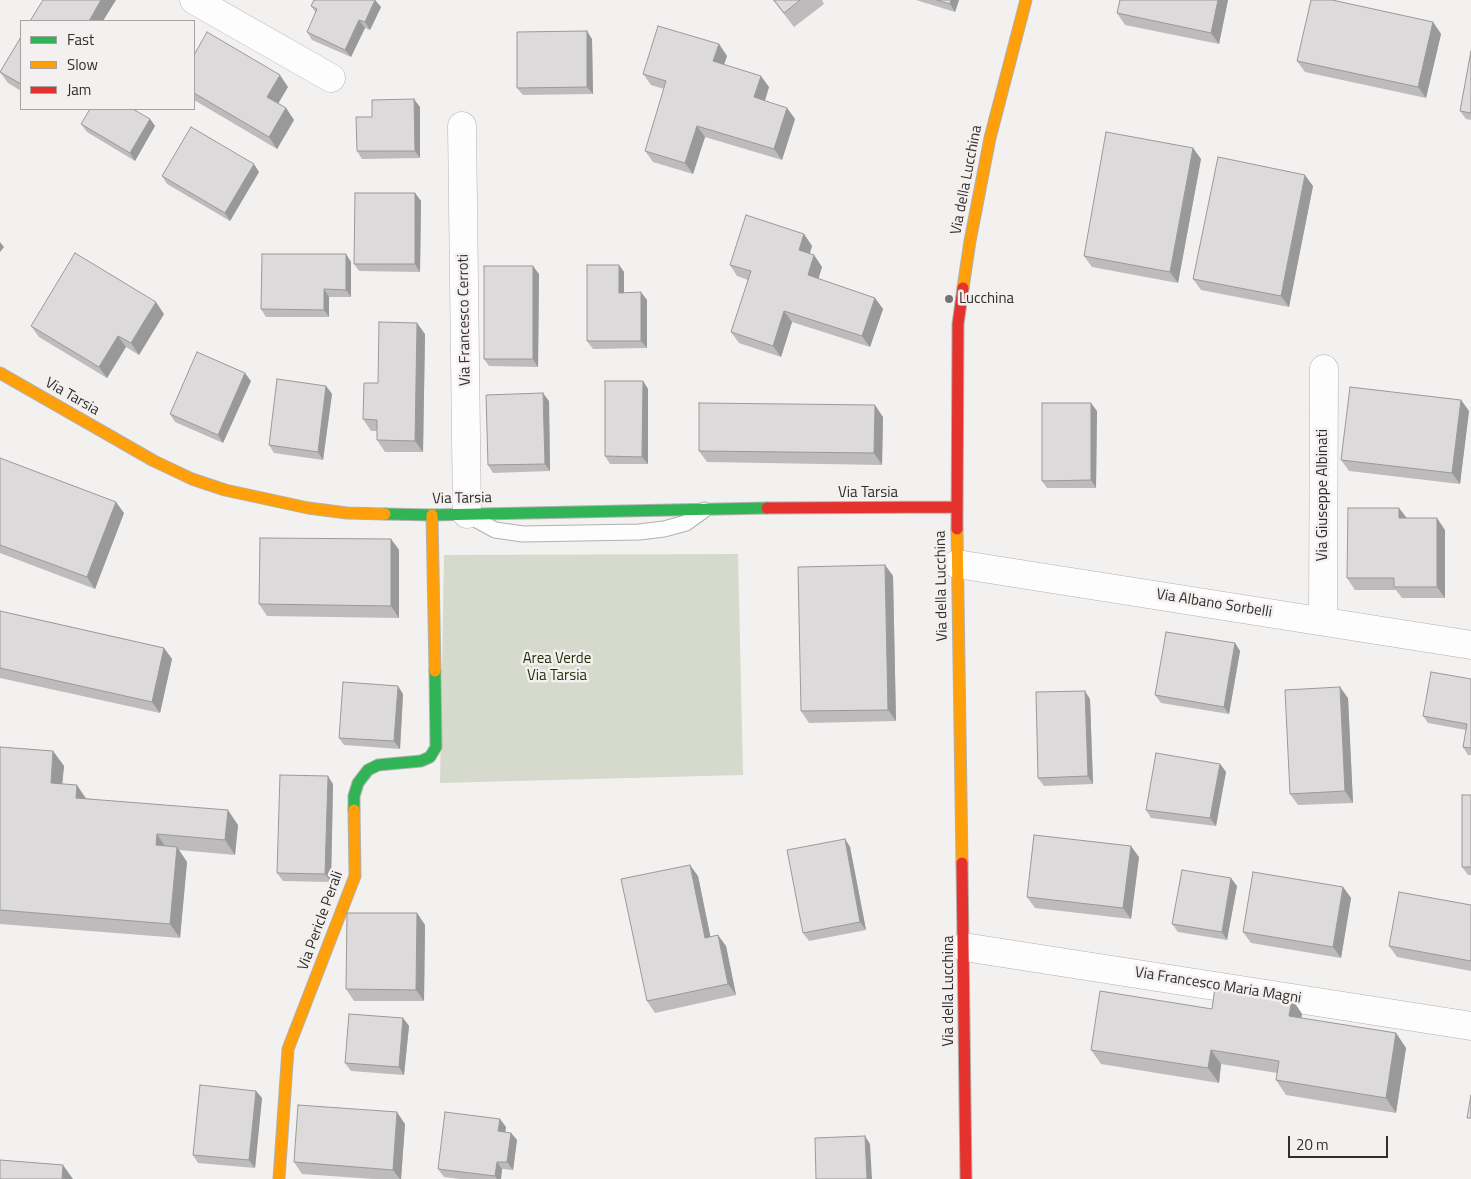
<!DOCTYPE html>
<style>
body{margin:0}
#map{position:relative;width:1471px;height:1179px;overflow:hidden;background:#f3f1f0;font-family:"Titillium Web",sans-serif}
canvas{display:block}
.legend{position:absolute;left:20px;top:20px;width:175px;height:90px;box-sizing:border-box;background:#f4f0ef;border:1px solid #a6a2a2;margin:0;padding:6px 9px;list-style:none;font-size:15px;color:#302e2e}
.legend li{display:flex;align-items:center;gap:10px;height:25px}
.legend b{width:25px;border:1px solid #a6a2a2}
.scale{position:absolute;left:1288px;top:1136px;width:100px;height:22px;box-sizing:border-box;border:2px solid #302e2e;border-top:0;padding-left:6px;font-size:15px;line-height:18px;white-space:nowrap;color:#302e2e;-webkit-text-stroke:4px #f4f0ef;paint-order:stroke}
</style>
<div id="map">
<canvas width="1471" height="1179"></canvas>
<ul class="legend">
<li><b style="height:6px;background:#30b455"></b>Fast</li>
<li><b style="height:6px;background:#ff9f0a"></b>Slow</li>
<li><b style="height:6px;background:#e5322d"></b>Jam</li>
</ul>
<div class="scale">20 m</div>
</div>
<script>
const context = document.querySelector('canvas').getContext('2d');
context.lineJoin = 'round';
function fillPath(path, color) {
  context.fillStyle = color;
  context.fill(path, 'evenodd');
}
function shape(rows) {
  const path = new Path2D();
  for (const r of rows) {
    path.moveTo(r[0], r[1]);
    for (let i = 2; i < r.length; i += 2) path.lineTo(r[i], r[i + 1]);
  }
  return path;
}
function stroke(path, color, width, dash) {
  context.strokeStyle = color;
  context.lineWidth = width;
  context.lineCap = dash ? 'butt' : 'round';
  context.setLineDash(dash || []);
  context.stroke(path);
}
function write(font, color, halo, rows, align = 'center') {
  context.font = font + ' "Titillium Web",sans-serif';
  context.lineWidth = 5;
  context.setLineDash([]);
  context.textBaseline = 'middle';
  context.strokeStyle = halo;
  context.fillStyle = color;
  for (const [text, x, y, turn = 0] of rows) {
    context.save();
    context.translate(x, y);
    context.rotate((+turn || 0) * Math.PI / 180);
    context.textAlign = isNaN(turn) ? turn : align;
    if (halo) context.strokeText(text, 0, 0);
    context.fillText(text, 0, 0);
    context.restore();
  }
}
const green = shape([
 [738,554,743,775,440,783,444,555]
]);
const lane = shape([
 [473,518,495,530,523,534,639,532,664,529,686,523,704,510]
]);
const street = shape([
 [194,0,331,78],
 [462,126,467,514],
 [957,564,1471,645],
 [1323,621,1324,369],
 [964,947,1471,1026]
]);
const fast = shape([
 [385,514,432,515,767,508],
 [354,810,354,796,358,783,368,770,378,765,421,761,430,757,436,747,435,671]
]);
const slow = shape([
 [963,288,970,241,990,138,1026,0],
 [0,373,154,461,192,479,225,490,308,508,347,513,385,514],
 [432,515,435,671],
 [957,529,962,863],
 [279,1179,288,1049,355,876,354,810]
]);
const jam = shape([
 [767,508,957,507],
 [957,529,958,324,963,288],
 [962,863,966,1179]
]);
const wall = shape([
 [314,0,375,0,381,7,370,30,365,28,351,57,312,40,307,32,316,13,311,6],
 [773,0,822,0,824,4,794,27],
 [916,0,959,0,955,12],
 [1228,0,1219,44,1125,25,1117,13],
 [1433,22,1441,34,1426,98,1305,72,1297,61],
 [21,37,21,91,8,83,0,72],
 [592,39,593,94,523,95,517,88],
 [719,44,727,56,724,65,769,87,765,101,787,108,795,119,782,160,705,137,693,174,653,162,645,151,664,89,651,85,643,74],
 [1471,51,1471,120,1466,119,1460,111],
 [194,55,288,87,278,103,286,108,294,120,277,149,194,100],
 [420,107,420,158,362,159,357,151,372,117],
 [150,119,155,126,135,161,87,132,81,124],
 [1193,148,1201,159,1178,283,1092,267,1084,256],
 [259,172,230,221,167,184,162,176],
 [1313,186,1289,307,1201,290,1193,279],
 [415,193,421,201,420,272,359,271,354,264],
 [804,234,812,246,810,254,814,255,822,267,818,279,875,298,883,309,870,347,792,322,781,357,739,343,731,332,748,280,737,276,730,265],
 [346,254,351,262,351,297,329,297,329,317,266,317,261,309],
 [619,265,624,272,624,293,647,300,647,348,593,349,587,341],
 [539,274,538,367,489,366,484,359],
 [164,314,139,355,126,347,107,378,39,337,31,326],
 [425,334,423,452,385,452,377,440,377,431,371,431,363,419,378,383],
 [251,381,223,443,175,422,170,414],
 [643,381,648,389,648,464,610,464,605,456],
 [326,386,332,394,323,460,274,453,269,445],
 [1461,400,1469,411,1460,484,1349,471,1341,460],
 [549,401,550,471,493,473,488,465],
 [1097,411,1096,488,1047,488,1042,481],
 [883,417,882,465,707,462,699,451],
 [0,458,124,513,95,589,0,553],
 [1399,508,1407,518,1445,530,1445,598,1402,598,1396,590,1355,590,1347,578],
 [391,539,399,550,399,618,267,616,259,604],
 [885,565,893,576,896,721,809,723,801,711],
 [0,611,164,648,172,659,160,713,0,678],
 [1235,643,1240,651,1229,714,1161,703,1155,695],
 [1471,679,1471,755,1468,755,1463,747,1466,730,1428,723,1423,716],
 [403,694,400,749,344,745,339,738],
 [1348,698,1353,803,1298,805,1290,794],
 [1090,699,1093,784,1044,786,1038,778],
 [0,747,53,751,64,766,62,784,86,798,238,825,235,855,179,850,187,862,180,938,0,924],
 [1220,764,1226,772,1216,826,1151,818,1146,810],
 [333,784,331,882,283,881,277,873],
 [1471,795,1471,875,1468,875,1462,867],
 [845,839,850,847,866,930,809,941,803,933],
 [1139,857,1131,919,1035,908,1027,897],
 [698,876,710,936,726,946,736,995,655,1013,647,1001],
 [1237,886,1227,940,1178,932,1172,924],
 [1343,887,1351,898,1341,958,1251,943,1243,932],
 [1471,905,1471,971,1397,957,1389,946],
 [417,913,425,925,424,1001,354,1001,346,989],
 [1292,999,1302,1014,1301,1018,1396,1033,1406,1048,1396,1113,1286,1095,1276,1080,1277,1073,1221,1064,1219,1083,1101,1064,1091,1050,1212,1009],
 [403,1018,409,1026,404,1075,351,1071,345,1063],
 [256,1091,262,1098,255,1168,198,1163,193,1155],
 [405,1124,401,1179,374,1179,302,1174,294,1162],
 [506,1127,505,1132,511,1133,517,1140,513,1170,502,1169,501,1179,460,1179,444,1177,438,1169]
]);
const shadedWall = shape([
 [101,0,116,0,103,21,89,21],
 [375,0,381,7,370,30,365,22],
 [951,0,959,0,955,12,950,4],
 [1218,0,1228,0,1219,44,1211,33],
 [359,20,365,28,351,57,345,50],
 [1433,22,1441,34,1426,98,1418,87],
 [587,31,592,39,593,94,587,87],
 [719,44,727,56,721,73,713,61],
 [280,75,288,87,275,109,267,97],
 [761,76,769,87,762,109,754,97],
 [414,99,420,107,420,158,415,151],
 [286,108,294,120,277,149,269,137],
 [787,108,795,119,782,160,774,149],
 [150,119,155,126,135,161,130,153],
 [697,126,705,137,693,174,685,163],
 [1193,148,1201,159,1178,283,1170,272],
 [254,164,259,172,230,221,225,213],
 [1305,175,1313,186,1289,307,1281,296],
 [415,193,421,201,420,272,415,264],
 [804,234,812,246,807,261,799,250],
 [0,242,4,247,0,252],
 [346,254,351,262,351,297,346,290],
 [814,255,822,267,816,287,808,275],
 [619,265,624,272,624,300,619,293],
 [533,266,539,274,538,367,533,359],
 [324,289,329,297,329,317,324,310],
 [641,292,647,300,647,348,641,341],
 [875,298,883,309,870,347,862,336],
 [156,302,164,314,139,355,131,343],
 [784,311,792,322,781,357,773,346],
 [417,323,425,334,423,452,415,441],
 [118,336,126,347,107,378,99,367],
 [245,373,251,381,223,443,218,435],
 [643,381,648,389,648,464,642,457],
 [326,386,332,394,323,460,318,452],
 [543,393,549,401,550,471,545,464],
 [1461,400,1469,411,1460,484,1452,473],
 [1091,403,1097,411,1096,488,1091,480],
 [875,405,883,417,882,465,874,453],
 [116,502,124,513,95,589,87,577],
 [1399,508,1407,519,1399,518],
 [1437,518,1445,530,1445,598,1437,587],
 [391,539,399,550,399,618,391,606],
 [885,565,893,576,896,721,888,710],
 [1235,643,1240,651,1229,714,1224,707],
 [164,648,172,659,160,713,152,702],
 [398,686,403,694,400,749,394,741],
 [1340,687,1348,698,1353,803,1345,791],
 [1085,691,1090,699,1093,784,1088,776],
 [53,751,64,766,61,797,51,783],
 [1220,764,1226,772,1216,826,1210,818],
 [328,776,333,784,331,882,325,874],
 [77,785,87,800,76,798],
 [228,810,238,825,235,855,225,840],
 [157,834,167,849,156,845],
 [845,839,850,847,866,930,860,922],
 [1131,846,1139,857,1131,919,1123,908],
 [177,847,187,862,180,938,170,924],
 [690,865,698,876,713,949,705,938],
 [1231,878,1237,886,1227,940,1222,932],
 [1343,887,1351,898,1341,958,1333,947],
 [417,913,425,925,424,1001,416,990],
 [718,935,726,946,736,995,728,984],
 [1292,999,1302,1014,1299,1031,1289,1016],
 [403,1018,409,1026,404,1075,399,1067],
 [1396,1033,1406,1048,1396,1113,1386,1098],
 [1211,1050,1221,1064,1219,1083,1208,1068],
 [256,1091,262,1098,255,1168,249,1160],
 [397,1112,405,1124,401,1179,400,1179,393,1170],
 [500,1119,506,1127,504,1139,498,1131],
 [511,1133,517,1140,513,1170,507,1162],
 [865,1136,870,1144,872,1179,867,1179],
 [497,1162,502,1169,501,1179,497,1179,495,1176],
 [63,1165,73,1179,62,1179]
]);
const building = shape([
 [43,0,101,0,89,21,30,21,43,0],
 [314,0,375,0,365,22,359,20,345,50,307,32,317,9,311,6,314,0],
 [774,0,800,0,784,13,774,0],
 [937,0,951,0,950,4,937,0],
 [1120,0,1218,0,1211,33,1117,13,1120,0],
 [1311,0,1332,0,1433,22,1418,87,1297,61,1311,0],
 [658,26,719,44,713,61,761,76,754,97,787,108,774,149,697,126,685,163,645,151,666,81,643,74,658,26],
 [587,31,587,87,517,88,517,32,587,31],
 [207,32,280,75,267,97,286,108,269,137,194,93,194,55,207,32],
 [21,37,21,84,0,72,21,37],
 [1471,51,1471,113,1460,111,1471,51],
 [414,99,415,151,357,151,356,117,372,117,372,100,414,99],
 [90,109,133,109,150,119,130,153,81,124,90,109],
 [191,127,254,164,225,213,162,176,191,127],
 [1106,132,1193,148,1170,272,1084,256,1106,132],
 [1218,157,1305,175,1281,296,1193,279,1218,157],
 [355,193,415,193,415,264,354,264,355,193],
 [746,215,804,234,799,250,814,255,808,275,875,298,862,336,784,311,773,346,731,332,751,271,730,265,746,215],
 [75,253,156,302,131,343,118,336,99,367,31,326,75,253],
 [262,254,346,254,346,290,324,289,324,310,261,309,262,254],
 [587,265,619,265,619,293,641,292,641,341,587,341,587,265],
 [484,266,533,266,533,359,484,359,484,266],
 [379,322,417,323,415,441,377,440,377,420,363,419,364,383,378,383,379,322],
 [197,352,245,373,218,435,170,414,197,352],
 [277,379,326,386,318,452,269,445,277,379],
 [605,381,643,381,642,457,605,456,605,381],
 [1350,387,1461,400,1452,473,1341,460,1350,387],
 [543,393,545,464,488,465,486,395,543,393],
 [699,403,875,405,874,453,699,451,699,403],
 [1042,403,1091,403,1091,480,1042,481,1042,403],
 [0,458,116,502,87,577,0,545,0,458],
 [1348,508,1399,508,1399,518,1437,518,1437,587,1394,587,1394,578,1347,578,1348,508],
 [260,538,391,539,391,606,259,604,260,538],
 [885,565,888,710,801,711,798,567,885,565],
 [0,611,164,648,152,702,0,668,0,611],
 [1166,632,1235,643,1224,707,1155,695,1166,632],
 [1431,672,1471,679,1471,748,1463,747,1467,724,1423,716,1431,672],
 [343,682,398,686,394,741,339,738,343,682],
 [1340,687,1345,791,1290,794,1285,690,1340,687],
 [1085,691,1088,776,1038,778,1036,692,1085,691],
 [0,747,53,751,51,783,77,785,76,798,228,810,225,840,157,834,156,845,177,847,170,924,0,910,0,747],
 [1156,753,1220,764,1210,818,1146,810,1156,753],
 [280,775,328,776,325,874,277,873,280,775],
 [1462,795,1471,795,1471,867,1462,867,1462,795],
 [1034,835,1131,846,1123,908,1027,897,1034,835],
 [845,839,860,922,803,933,787,850,845,839],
 [690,865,705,938,718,935,728,984,647,1001,621,879,690,865],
 [1182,870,1231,878,1222,932,1172,924,1182,870],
 [1253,872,1343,887,1333,947,1243,932,1253,872],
 [1399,892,1471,905,1471,961,1389,946,1399,892],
 [347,913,417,913,416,990,346,989,347,913],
 [1215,987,1292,999,1289,1016,1396,1033,1386,1098,1276,1080,1279,1061,1211,1050,1208,1068,1091,1050,1100,991,1212,1009,1215,987],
 [349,1014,403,1018,399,1067,345,1063,349,1014],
 [200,1085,256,1091,249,1160,193,1155,200,1085],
 [1471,1095,1471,1118,1467,1118,1471,1095],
 [298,1105,397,1112,393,1170,294,1162,298,1105],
 [445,1112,500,1119,498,1131,511,1133,507,1162,497,1162,495,1176,438,1169,445,1112],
 [865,1136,867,1179,816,1179,815,1138,865,1136],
 [0,1160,63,1165,62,1179,0,1179,0,1160]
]);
const markers = [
 [949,299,5,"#747272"]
];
const streetNames = [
 ["Via della Lucchina",967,180,-79],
 ["Via Francesco Cerroti",465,320,-91],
 ["Via Tarsia",72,397,30],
 ["Via Tarsia",868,493],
 ["Via Giuseppe Albinati",1323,495,-90],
 ["Via Tarsia",462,499,-1],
 ["Via della Lucchina",942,586,-91],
 ["Via Albano Sorbelli",1214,604,9],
 ["Via Pericle Perali",321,921,-70],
 ["Via Francesco Maria Magni",1218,986,9],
 ["Via della Lucchina",949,991,-90]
];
const poiNames = [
 ["Lucchina",959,299]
];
const parkNames = [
 ["Area Verde",557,659],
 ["Via Tarsia",557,676]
];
fillPath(green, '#d5dacc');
stroke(lane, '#b2b1b0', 17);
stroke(street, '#b2b1b0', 29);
stroke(fast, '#b2b1b0', 13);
stroke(slow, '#b2b1b0', 13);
stroke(jam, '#b2b1b0', 13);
stroke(lane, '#fdfdfd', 15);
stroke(street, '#fdfdfd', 28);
stroke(fast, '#30b455', 11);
stroke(slow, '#ff9f0a', 11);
stroke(jam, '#e5322d', 11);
fillPath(wall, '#bdbbbb');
fillPath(shadedWall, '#9a9999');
fillPath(building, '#dcdada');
stroke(building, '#9a9999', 1);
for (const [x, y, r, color] of markers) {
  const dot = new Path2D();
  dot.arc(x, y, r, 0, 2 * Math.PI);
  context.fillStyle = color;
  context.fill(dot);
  stroke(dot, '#f4f0ef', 2);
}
write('15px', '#302e2e', '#f4f0ef', streetNames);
write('15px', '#302e2e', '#f4f0ef', poiNames, 'left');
write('15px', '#1f2f07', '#f4f0ef', parkNames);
</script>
